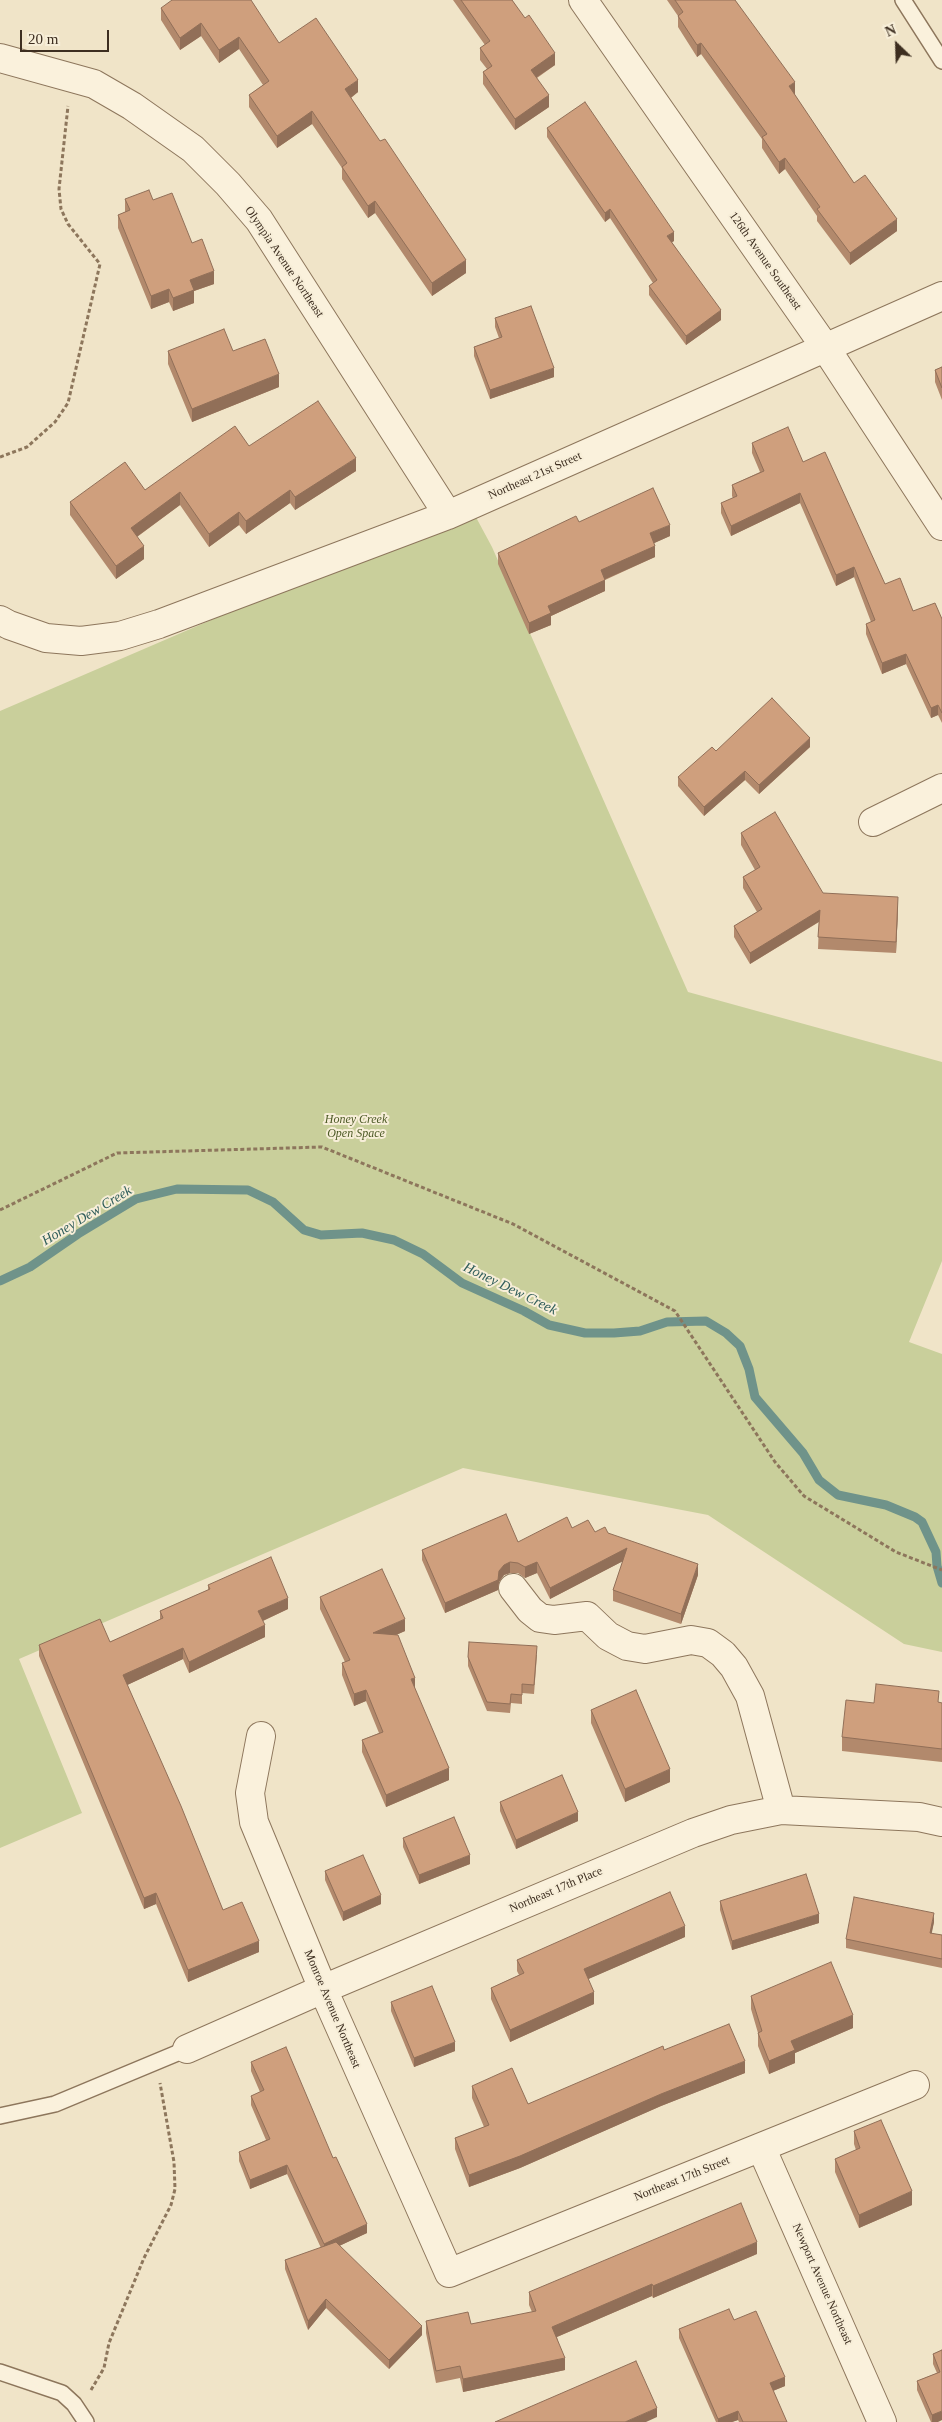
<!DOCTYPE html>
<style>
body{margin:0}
#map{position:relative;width:942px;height:2422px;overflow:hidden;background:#f0e4c8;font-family:Georgia,serif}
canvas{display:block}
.north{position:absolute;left:872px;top:20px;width:50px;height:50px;-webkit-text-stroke:4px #f7eed8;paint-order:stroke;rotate:336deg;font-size:14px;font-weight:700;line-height:20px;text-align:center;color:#3d2e20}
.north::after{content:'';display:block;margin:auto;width:18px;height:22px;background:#3d2e20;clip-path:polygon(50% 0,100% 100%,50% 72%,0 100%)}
.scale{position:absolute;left:20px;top:30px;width:89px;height:22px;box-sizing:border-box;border:2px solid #3d2e20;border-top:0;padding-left:6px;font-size:15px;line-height:18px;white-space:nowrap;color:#3d2e20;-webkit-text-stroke:4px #f7eed8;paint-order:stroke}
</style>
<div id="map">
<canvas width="942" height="2422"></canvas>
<div class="north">N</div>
<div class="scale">20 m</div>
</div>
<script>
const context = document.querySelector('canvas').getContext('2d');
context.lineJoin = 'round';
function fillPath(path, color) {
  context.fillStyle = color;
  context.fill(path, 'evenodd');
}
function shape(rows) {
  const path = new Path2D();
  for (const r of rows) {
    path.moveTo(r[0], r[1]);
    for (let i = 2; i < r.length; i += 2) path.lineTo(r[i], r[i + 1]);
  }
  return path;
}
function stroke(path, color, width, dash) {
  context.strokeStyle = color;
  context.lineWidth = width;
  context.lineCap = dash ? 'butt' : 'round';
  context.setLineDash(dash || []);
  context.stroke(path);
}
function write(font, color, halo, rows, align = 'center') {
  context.font = font + ' Georgia,serif';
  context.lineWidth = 4;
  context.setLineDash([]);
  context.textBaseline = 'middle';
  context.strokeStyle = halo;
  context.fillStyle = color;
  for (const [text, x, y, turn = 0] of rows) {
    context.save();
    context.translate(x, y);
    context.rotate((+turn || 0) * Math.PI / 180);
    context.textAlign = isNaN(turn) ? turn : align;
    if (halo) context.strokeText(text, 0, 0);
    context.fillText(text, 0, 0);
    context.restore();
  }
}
const green = shape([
 [471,508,492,547,688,992,942,1062,942,1261,909,1342,942,1354,942,1652,904,1644,708,1515,463,1468,19,1659,82,1813,0,1848,0,711]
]);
const stream = shape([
 [0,1281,30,1267,78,1234,136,1199,177,1189,248,1190,273,1202,304,1230,321,1235,362,1233,394,1240,423,1254,462,1283,524,1311,549,1325,585,1333,614,1333,640,1331,667,1322,706,1321,726,1333,740,1346,749,1369,755,1397,803,1453,819,1480,838,1495,886,1505,915,1517,922,1522,936,1552,937,1566,942,1583]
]);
const path = shape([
 [0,457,27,447,55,422,68,403,100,264,68,224,61,209,59,189,68,106],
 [0,1210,117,1153,322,1147,513,1224,675,1311,775,1462,804,1496,896,1552,942,1570],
 [91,2390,104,2368,109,2343,144,2258,171,2205,175,2189,174,2162,160,2083]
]);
const service = shape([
 [903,0,942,61],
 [0,2116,55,2104,187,2049],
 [0,2372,62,2393,74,2404,86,2422]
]);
const minor = shape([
 [583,0,825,347,942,526],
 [0,58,94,84,132,106,193,149,228,184,259,220,448,515],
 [0,620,9,625,46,638,81,641,120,636,159,624,448,515,942,296],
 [873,822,942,788],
 [513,1588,530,1610,540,1618,554,1620,587,1616,608,1636,627,1646,645,1649,691,1640,708,1643,723,1654,734,1667,750,1696,781,1810],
 [261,1736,250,1793,254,1822,323,1989,449,2273,915,2085],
 [187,2049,323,1989,693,1833,731,1820,781,1810,919,1817,942,1822],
 [761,2147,882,2422]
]);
const wall = shape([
 [453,0,512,0,555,65,537,78,549,107,515,130,483,84,483,72,487,69,480,60,480,48,485,45],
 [667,0,735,0,795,94,794,94,854,183,897,231,850,265,817,221,817,216,785,169,779,174,762,148,762,139,701,54,697,57,678,27,678,16],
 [161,8,279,43,358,92,351,98,466,273,432,296,375,213,368,218,342,179,342,168,312,124,277,148,249,107,249,95,263,85,239,49,219,63,201,36,180,50,161,20],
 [547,128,674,241,672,242,721,320,686,345,649,295,649,286,653,283,610,218,605,222,547,137],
 [125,199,153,200,192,243,214,284,194,291,194,303,173,311,169,302,151,309,118,228,118,215,125,212],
 [495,318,554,377,490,399,474,356,474,347,499,338,495,327],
 [168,351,233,351,279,387,192,422,168,364],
 [942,367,942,400,935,382,935,370],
 [752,443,803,462,885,584,913,611,942,619,942,723,938,715,931,718,906,664,882,674,866,634,866,624,871,622,854,577,836,586,800,503,731,536,721,513,721,503,733,498,732,496,732,485,760,472,752,453],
 [249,446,356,471,295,510,290,503,246,534,239,525,209,547,180,505,137,537,144,559,116,579,70,515,70,502,145,490],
 [579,522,670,536,654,543,655,557,605,580,605,591,551,616,551,625,529,634,498,564,498,553],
 [810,747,759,794,745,780,704,816,678,786,678,777,716,751],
 [741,833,823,893,898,909,896,953,818,949,819,922,750,964,734,937,734,926,757,912,743,888,743,877,755,870,741,845],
 [572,1528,595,1532,608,1533,698,1575,681,1624,613,1601,613,1590,623,1561,550,1599,537,1573,525,1578,518,1573,510,1573,504,1575,499,1582,498,1590,445,1613,422,1560,422,1550,518,1542],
 [208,1585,288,1609,263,1621,265,1637,189,1673,183,1659,127,1685,223,1910,259,1952,188,1982,156,1904,144,1909,39,1656,39,1645,110,1642,160,1620,160,1611,208,1590],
 [320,1597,405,1631,396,1635,415,1689,449,1780,386,1807,362,1752,362,1740,379,1733,366,1701,354,1706,342,1675,342,1663,345,1662,320,1609],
 [537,1655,534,1694,522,1693,522,1704,511,1703,510,1713,487,1711,468,1666,468,1657],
 [939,1702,942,1703,942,1762,842,1751,842,1737],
 [591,1710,670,1782,625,1802,591,1723],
 [500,1802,578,1821,516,1849,500,1811],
 [403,1838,470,1864,419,1884,403,1847],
 [325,1871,381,1904,343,1921,325,1880],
 [720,1901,819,1923,732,1950,720,1910],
 [934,1922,931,1934,942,1935,942,1968,846,1948,846,1939],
 [685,1937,588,1979,594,2004,510,2042,491,1999,491,1988,519,1975,517,1971,517,1960],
 [751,1996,853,2028,795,2053,795,2063,769,2074,758,2046,758,2033,751,2009],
 [391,2002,455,2051,414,2067,391,2011],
 [664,2050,745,2073,661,2106,520,2168,469,2187,455,2149,455,2138,484,2127,472,2098,472,2086,528,2104],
 [251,2062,333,2158,367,2233,339,2246,422,2335,389,2369,326,2308,308,2330,285,2269,285,2260,321,2248,287,2174,250,2189,239,2161,239,2152,266,2140,251,2105,251,2096,260,2092,251,2071],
 [854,2131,912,2205,859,2228,835,2172,835,2159,856,2150,854,2144],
 [757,2254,653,2298,652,2296,557,2337,565,2370,463,2392,460,2378,436,2383,426,2333,426,2321,471,2324,532,2312,529,2305,529,2292],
 [734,2320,785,2386,773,2391,787,2422,739,2422,738,2420,732,2422,716,2422,679,2338,679,2329],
 [942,2350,938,2422,931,2422,917,2390,917,2381,937,2373,933,2364,933,2354]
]);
const shadedWall = shape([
 [201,23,201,36,180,50,180,38],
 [239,37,239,49,219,63,219,50],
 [701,43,701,54,697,57,697,45],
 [555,53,555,65,531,81,531,70],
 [358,80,358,92,345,102,345,89],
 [795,82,795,94,789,98,789,86],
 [549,95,549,107,515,130,515,119],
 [312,111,312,124,277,148,277,136],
 [785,158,785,169,779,174,779,162],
 [375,201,375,213,368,218,368,206],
 [610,209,610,218,605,222,605,213],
 [897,219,897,231,850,265,850,253],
 [674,232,674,241,667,245,667,236],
 [466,260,466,273,432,296,432,283],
 [214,271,214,284,194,291,194,303,173,311,173,298,190,280],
 [169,289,169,302,151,309,151,296],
 [721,310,721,320,686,345,686,336],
 [554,368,554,377,490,399,490,390],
 [279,374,279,387,192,422,192,409],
 [356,458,356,471,295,510,295,497],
 [290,490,290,503,246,534,246,521],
 [180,492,180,505,131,541,131,528],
 [800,493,800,503,731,536,731,526],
 [239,512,239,525,209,547,209,534],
 [670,525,670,536,650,545,650,533],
 [144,546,144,559,116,579,116,566],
 [655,546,655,557,601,581,601,570],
 [854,567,854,577,836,586,836,575],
 [605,580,605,591,551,616,551,625,529,634,529,623,548,606],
 [906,654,906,664,882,674,882,663],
 [938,705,938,715,931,718,931,708],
 [810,738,810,747,759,794,759,785],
 [745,771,745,780,704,816,704,807],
 [898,897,898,909,896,953,896,942],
 [820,910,820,921,750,964,750,953],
 [627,1548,627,1559,550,1599,550,1588],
 [510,1562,510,1573,504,1575,499,1582,498,1590,445,1613,445,1603,499,1571,504,1565],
 [537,1562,537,1573,525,1578,525,1567],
 [698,1564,698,1575,681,1624,681,1614],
 [288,1598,288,1609,258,1623,258,1611],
 [405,1619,405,1631,373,1645,373,1633],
 [265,1625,265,1637,189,1673,189,1662],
 [183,1648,183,1659,123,1687,123,1675],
 [415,1678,415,1690,411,1679],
 [366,1690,366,1701,354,1706,354,1694],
 [449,1768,449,1780,386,1807,386,1795],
 [670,1769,670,1782,625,1802,625,1789],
 [578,1812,578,1821,516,1849,516,1840],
 [470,1855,470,1864,419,1884,419,1875],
 [156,1893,156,1904,144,1909,144,1898],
 [381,1895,381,1904,343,1921,343,1912],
 [934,1913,934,1922,930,1942,930,1933],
 [819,1914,819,1923,732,1950,732,1941],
 [685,1926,685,1937,584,1981,584,1969],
 [259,1941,259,1952,188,1982,188,1970],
 [594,1992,594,2004,510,2042,510,2030],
 [853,2015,853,2028,795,2053,795,2063,769,2074,769,2061,791,2041],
 [455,2042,455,2051,414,2067,414,2058],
 [745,2061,745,2073,661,2106,520,2168,469,2187,469,2175,661,2094],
 [287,2165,287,2174,250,2189,250,2180],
 [912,2191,912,2205,859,2228,859,2215],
 [367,2224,367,2233,324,2253,324,2244],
 [757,2242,757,2254,653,2298,653,2286],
 [652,2284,652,2296,552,2339,552,2327],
 [326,2299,326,2308,308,2330,308,2321],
 [422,2326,422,2335,389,2369,389,2360],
 [565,2358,565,2370,463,2392,463,2379],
 [785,2377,785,2386,770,2392,770,2383],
 [657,2408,657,2417,646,2422,625,2422],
 [738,2411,738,2420,732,2422,718,2422,718,2419],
 [942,2411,942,2420,938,2422,932,2422,932,2415]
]);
const building = shape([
 [172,0,251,0,279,43,316,18,358,80,345,89,380,141,385,139,466,260,432,283,375,201,368,206,342,167,347,163,312,111,277,136,249,95,269,81,239,37,219,50,201,23,180,38,161,8,172,0],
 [461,0,512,0,525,18,529,15,555,53,531,70,549,95,515,119,483,72,492,66,480,48,490,41,461,0],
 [675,0,735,0,795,82,789,86,854,183,865,175,897,219,850,253,817,209,820,207,785,158,779,162,762,137,767,134,701,43,697,45,678,16,683,12,675,0],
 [585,102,674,232,667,236,721,310,686,336,649,286,657,280,610,209,605,213,547,128,585,102],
 [149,190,153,200,172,193,192,243,202,239,214,271,190,280,194,290,173,298,169,289,151,296,118,215,130,210,125,199,149,190],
 [531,306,554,368,490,390,474,347,502,337,495,318,531,306],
 [224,329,233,351,265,339,279,374,192,409,168,351,224,329],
 [942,367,942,388,935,370,942,367],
 [318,401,356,458,295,497,290,490,246,521,239,512,209,534,180,492,131,528,144,546,116,566,70,502,125,462,145,490,235,426,249,446,318,401],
 [788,427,803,462,825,452,885,584,900,578,913,611,935,603,942,619,942,713,938,705,931,708,906,654,882,663,866,624,875,620,854,567,836,575,800,493,731,526,721,503,737,496,732,485,764,471,752,443,788,427],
 [653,488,670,525,650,533,655,546,601,570,605,580,548,606,551,613,529,623,498,553,576,516,579,522,653,488],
 [772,698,810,738,759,785,745,771,704,807,678,777,712,747,716,751,772,698],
 [775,812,823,893,898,897,896,942,818,937,820,910,750,953,734,926,762,909,743,877,760,867,741,833,775,812],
 [506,1514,518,1542,567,1517,572,1528,588,1520,595,1532,605,1527,608,1533,698,1564,681,1614,613,1590,627,1548,550,1588,537,1562,525,1567,518,1563,510,1562,504,1565,499,1571,498,1580,445,1603,422,1550,506,1514],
 [271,1557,288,1598,258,1611,265,1625,189,1662,183,1648,123,1675,181,1806,223,1910,242,1902,259,1941,188,1970,156,1893,144,1898,39,1645,100,1619,110,1642,163,1618,160,1611,210,1589,208,1585,271,1557],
 [382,1569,405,1619,373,1633,398,1635,415,1678,411,1679,449,1768,386,1795,362,1740,383,1732,366,1690,354,1694,342,1663,350,1660,320,1597,382,1569],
 [469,1642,537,1646,534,1685,522,1684,522,1695,511,1694,510,1704,487,1702,468,1657,469,1642],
 [876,1684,939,1691,938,1702,942,1703,942,1749,842,1737,846,1700,874,1703,876,1684],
 [636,1690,670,1769,625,1789,591,1710,636,1690],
 [562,1775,578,1812,516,1840,500,1802,562,1775],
 [454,1817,470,1855,419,1875,403,1838,454,1817],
 [363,1855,381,1895,343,1912,325,1871,363,1855],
 [806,1874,819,1914,732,1941,720,1901,806,1874],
 [670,1892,685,1926,584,1969,594,1992,510,2030,491,1988,524,1973,517,1960,670,1892],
 [854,1897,934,1913,930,1933,942,1935,942,1959,846,1939,854,1897],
 [831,1962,853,2015,791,2041,795,2050,769,2061,758,2033,762,2031,751,1996,831,1962],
 [432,1986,455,2042,414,2058,391,2002,432,1986],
 [729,2024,745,2061,661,2094,520,2156,469,2175,455,2138,489,2125,472,2086,512,2068,528,2104,663,2046,664,2050,729,2024],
 [286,2047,333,2158,336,2157,367,2224,324,2244,287,2165,250,2180,239,2152,270,2139,251,2096,264,2090,251,2062,286,2047],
 [881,2120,912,2191,859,2215,835,2159,860,2148,854,2131,881,2120],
 [741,2203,757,2242,653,2286,652,2284,552,2327,565,2358,463,2379,460,2366,436,2371,426,2321,468,2312,471,2324,536,2311,529,2292,741,2203],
 [336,2242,422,2326,389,2360,326,2299,308,2321,285,2260,336,2242],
 [729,2309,734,2320,756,2311,785,2377,770,2383,787,2422,743,2422,738,2411,718,2419,679,2329,729,2309],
 [942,2350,942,2411,932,2415,917,2381,940,2372,933,2354,942,2350],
 [636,2361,657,2408,625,2422,495,2422,636,2361]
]);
const streetNames = [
 ["126th Avenue Southeast",765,261,55],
 ["Olympia Avenue Northeast",284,262,56],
 ["Northeast 21st Street",535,476,-24],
 ["Northeast 17th Place",556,1890,-23],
 ["Monroe Avenue Northeast",332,2009,67],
 ["Northeast 17th Street",682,2179,-22],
 ["Newport Avenue Northeast",822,2284,66]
];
const parkNames = [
 ["Honey Creek",356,1120],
 ["Open Space",356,1134]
];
const waterNames = [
 ["Honey Dew Creek",87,1216,-31],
 ["Honey Dew Creek",510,1289,26]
];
fillPath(green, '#c9cf9b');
stroke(stream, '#6f938a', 9);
stroke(service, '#8d765c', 18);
stroke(minor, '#8d765c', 30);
stroke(path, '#8d765c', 3, [4, 2.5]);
stroke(service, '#faf1dc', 15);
stroke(minor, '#faf1dc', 28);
fillPath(wall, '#b2896c');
fillPath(shadedWall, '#916f58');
fillPath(building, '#cf9f7d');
stroke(building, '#916f58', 1);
write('12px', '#3d2e20', '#f7eed8', streetNames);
write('italic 12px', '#4d5a26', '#f7eed8', parkNames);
write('italic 14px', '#2f5d5a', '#f7eed8', waterNames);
</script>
